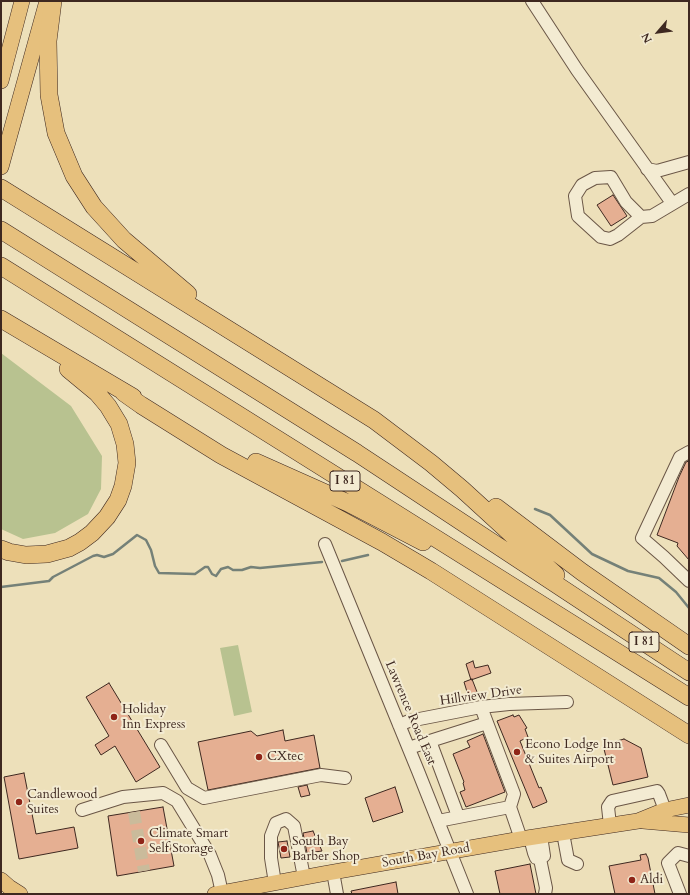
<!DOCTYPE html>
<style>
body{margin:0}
#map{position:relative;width:690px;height:895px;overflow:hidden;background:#ede0ba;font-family:Cardo,serif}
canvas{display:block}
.frame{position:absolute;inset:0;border:2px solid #3e2820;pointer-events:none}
.north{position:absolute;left:638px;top:12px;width:40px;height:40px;-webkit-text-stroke:3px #f3ebd2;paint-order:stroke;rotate:242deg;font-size:11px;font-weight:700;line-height:16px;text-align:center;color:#3e2820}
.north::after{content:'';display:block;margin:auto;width:14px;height:18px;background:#3e2820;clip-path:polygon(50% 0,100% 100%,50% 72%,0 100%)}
</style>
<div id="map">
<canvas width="690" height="895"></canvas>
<div class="frame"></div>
<div class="north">N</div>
</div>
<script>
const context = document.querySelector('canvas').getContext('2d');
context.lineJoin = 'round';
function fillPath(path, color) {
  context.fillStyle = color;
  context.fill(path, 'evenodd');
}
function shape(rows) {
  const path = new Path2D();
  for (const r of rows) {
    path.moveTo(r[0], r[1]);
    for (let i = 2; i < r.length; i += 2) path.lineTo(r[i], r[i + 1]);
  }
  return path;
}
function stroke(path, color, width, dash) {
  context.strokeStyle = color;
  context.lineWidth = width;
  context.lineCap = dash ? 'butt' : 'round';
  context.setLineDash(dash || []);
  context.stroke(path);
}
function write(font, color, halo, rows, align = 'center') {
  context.font = font + ' Cardo,serif';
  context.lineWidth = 4;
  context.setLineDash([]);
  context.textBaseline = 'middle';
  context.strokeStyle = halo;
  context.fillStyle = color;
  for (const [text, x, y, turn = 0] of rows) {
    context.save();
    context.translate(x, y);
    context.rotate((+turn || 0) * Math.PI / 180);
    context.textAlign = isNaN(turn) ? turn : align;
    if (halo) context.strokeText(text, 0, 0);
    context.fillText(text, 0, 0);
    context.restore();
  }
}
const green = shape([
 [1,353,71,406,102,456,101,489,88,514,55,533,23,539,1,529],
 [238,645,252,712,234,716,220,648]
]);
const stream = shape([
 [535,509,550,515,592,554,628,571,659,578,676,592,689,608],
 [342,561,368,555],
 [1,587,49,581,53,577,93,556,97,555,104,557,113,554,137,535,146,540,151,550,155,566,159,573,195,574,205,567,208,567,212,574,216,576,221,569,228,567,233,570,242,570,251,567,260,568,322,562]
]);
const building = shape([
 [613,195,627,216,611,226,597,205,613,195],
 [689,461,689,560,677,546,678,543,657,535,679,477,686,462,689,461],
 [473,661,475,668,488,665,491,673,471,680,466,664,473,661],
 [472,679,477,692,468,695,464,682,472,679],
 [109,683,160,767,136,782,115,746,101,755,95,745,109,736,86,697,109,683],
 [513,715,514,717,519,715,527,728,525,729,528,737,520,741,539,788,541,787,547,802,533,808,497,721,513,715],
 [283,730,285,741,314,735,320,768,208,790,198,742,251,731,257,736,283,730],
 [483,734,505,792,466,807,460,792,465,790,463,783,464,782,453,754,470,747,467,741,483,734],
 [624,739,641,748,648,777,613,785,603,745,624,739],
 [24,773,36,834,74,827,78,848,19,859,4,777,24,773],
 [307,785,310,795,301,797,298,787,307,785],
 [395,787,403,812,373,822,365,798,395,787],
 [163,807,174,866,117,876,108,816,163,807],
 [313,831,322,851,307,853,303,833,313,831],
 [287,841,290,857,281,858,278,842,287,841],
 [646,854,648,858,655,894,615,894,609,866,641,860,640,855,646,854],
 [530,864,536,894,500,894,495,871,530,864],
 [396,882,398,894,352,894,351,891,396,882]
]);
const minorTunnel = shape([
 [134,812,144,871]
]);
const minor = shape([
 [532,1,577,70,672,203],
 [647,169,657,171,689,162],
 [641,217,626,202,611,177,595,178,582,185,575,196,578,216,601,237,610,239,618,235,641,217,652,216,689,194],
 [689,452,680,457,642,538,664,557,689,581],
 [325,544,418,771,467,894],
 [481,707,514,794,510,807],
 [399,725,409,721,481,707,509,704,567,702],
 [430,741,487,723],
 [161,745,187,788,204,798,321,775,345,778],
 [409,748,430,741,458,816],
 [82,810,123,797,163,793,177,801,210,855,218,875,222,893],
 [438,821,510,807,521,839],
 [610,825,608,807,612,801,657,791,659,794,665,810],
 [563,833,568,860,577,864],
 [530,838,534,853,536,858,540,859,544,856,541,836],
 [540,859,546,888,545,894],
 [333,872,337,894],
 [275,883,271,858,271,836,276,823,286,819,294,826,304,877],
 [680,894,668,863,678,853,689,856]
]);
const major = shape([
 [1,81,22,1],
 [1,167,47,1],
 [643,821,689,825],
 [1,880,9,887,20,894],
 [215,894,322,874,521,839,638,821,665,810,689,805]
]);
const highway = shape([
 [53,1,48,41,49,95,56,133,74,176,94,207,124,240,188,294],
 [1,188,374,420,431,463,462,489,556,575],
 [1,230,357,453,689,672],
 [1,266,689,697],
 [1,319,133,397],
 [124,393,141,405,221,455,382,542,431,571,689,735],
 [256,462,348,503,423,542],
 [496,507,582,572,689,646],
 [1,549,9,552,26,555,47,554,69,548,80,542,92,533,107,517,118,500,123,486,127,463,125,444,119,424,108,406,97,393,68,369]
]);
const markers = [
 [114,717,4,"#8f2418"],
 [517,752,4,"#8f2418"],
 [259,757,4,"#8f2418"],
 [19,802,4,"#8f2418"],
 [141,841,4,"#8f2418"],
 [284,849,4,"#8f2418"],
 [632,880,4,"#8f2418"]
];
const shields = [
 [345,481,30],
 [644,642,30]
];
const shieldNames = [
 ["I 81",345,481],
 ["I 81",644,642]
];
const streetNames = [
 ["Hillview Drive",481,696,-8],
 ["Lawrence Road East",410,713,67],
 ["South Bay Road",426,856,-10]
];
const poiNames = [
 ["Holiday",122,710],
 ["Inn Express",122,725],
 ["Econo Lodge Inn",525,745],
 ["& Suites Airport",525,760],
 ["CXtec",267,757],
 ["Candlewood",27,795],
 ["Suites",27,810],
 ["Climate Smart",149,834],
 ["Self Storage",149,849],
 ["South Bay",292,842],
 ["Barber Shop",292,857],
 ["Aldi",640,880]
];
fillPath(green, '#b8c290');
stroke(stream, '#758178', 2.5);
fillPath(building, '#e5af92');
stroke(building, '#3e2820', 1);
stroke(minorTunnel, '#cabb9b', 12, [12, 6]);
stroke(minor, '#6a5646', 14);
stroke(major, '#3e2820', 16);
stroke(highway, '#3e2820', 18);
stroke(minor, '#f3ebd2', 12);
stroke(major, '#e6c07d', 15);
stroke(highway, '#e6c07d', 17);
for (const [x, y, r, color] of markers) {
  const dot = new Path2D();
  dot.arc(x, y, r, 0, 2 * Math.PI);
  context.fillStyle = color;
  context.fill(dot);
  stroke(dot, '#f3ebd2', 1.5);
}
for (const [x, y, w] of shields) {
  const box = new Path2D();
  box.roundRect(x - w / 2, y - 10, w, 20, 3);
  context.fillStyle = '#f3ebd2';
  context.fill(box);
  stroke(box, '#3e2820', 1);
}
write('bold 12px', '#3e2820', null, shieldNames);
write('13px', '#3e2820', '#f3ebd2', streetNames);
write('13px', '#3e2820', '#f3ebd2', poiNames, 'left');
</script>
